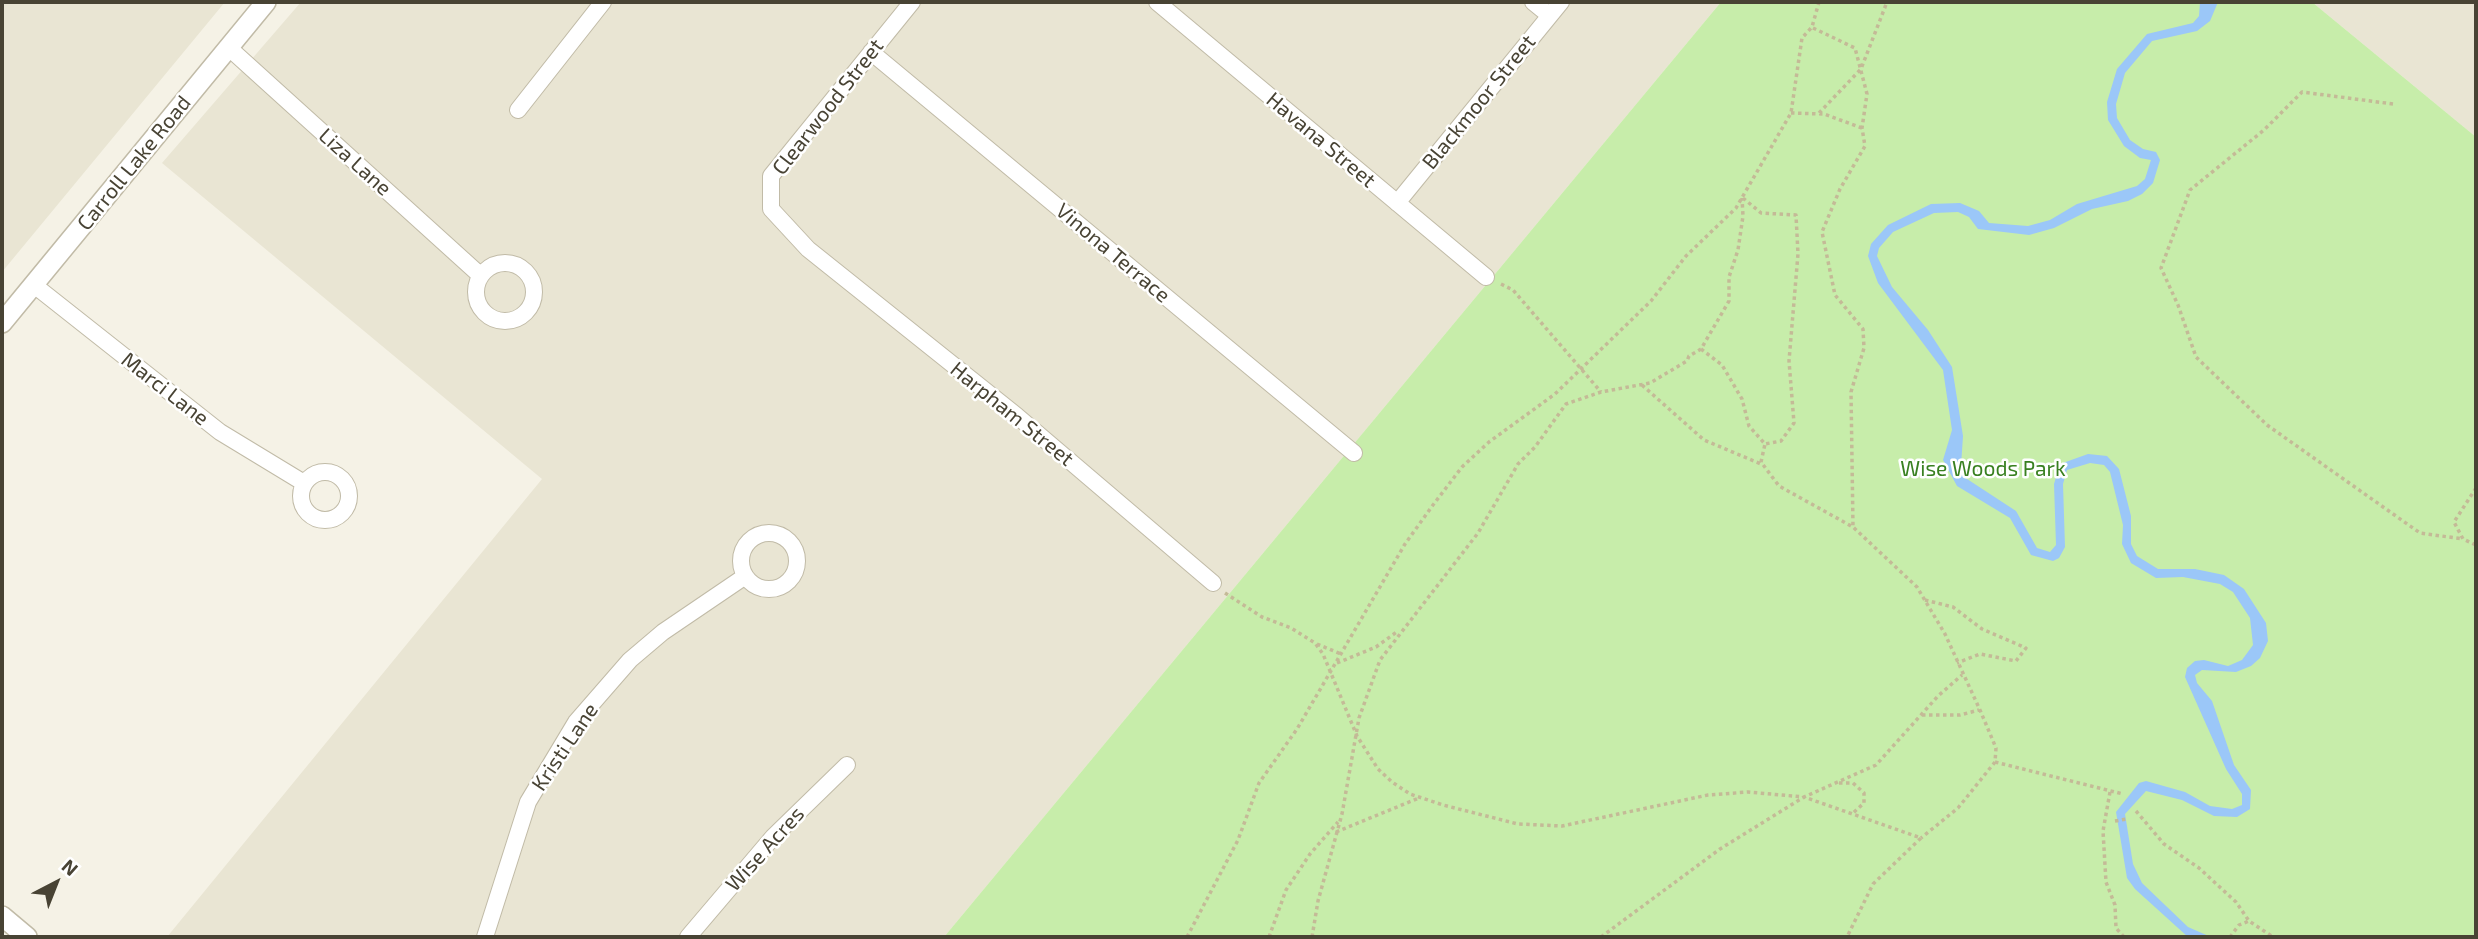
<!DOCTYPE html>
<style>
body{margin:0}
#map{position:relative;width:2478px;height:939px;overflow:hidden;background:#f5f2e6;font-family:"Exo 2",sans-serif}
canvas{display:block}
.frame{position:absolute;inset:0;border:4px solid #484334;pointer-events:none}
.north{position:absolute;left:21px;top:848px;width:70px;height:70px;-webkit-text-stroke:5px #fff;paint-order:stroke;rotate:42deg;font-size:19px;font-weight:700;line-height:28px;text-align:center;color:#484334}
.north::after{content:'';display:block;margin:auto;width:24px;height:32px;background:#484334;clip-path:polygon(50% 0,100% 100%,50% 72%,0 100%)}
</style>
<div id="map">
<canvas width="2478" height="939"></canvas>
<div class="frame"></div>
<div class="north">N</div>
</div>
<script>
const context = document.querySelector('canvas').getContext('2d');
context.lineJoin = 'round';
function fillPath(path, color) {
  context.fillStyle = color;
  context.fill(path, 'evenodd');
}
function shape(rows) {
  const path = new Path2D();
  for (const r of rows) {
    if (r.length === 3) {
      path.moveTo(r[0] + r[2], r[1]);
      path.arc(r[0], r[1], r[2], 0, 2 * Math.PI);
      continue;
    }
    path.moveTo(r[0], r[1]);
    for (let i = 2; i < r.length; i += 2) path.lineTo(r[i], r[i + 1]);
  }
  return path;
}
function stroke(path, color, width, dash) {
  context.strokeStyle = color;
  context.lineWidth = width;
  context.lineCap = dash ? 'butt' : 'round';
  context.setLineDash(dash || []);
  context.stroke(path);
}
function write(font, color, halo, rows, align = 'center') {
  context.font = font + ' "Exo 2",sans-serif';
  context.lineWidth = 5;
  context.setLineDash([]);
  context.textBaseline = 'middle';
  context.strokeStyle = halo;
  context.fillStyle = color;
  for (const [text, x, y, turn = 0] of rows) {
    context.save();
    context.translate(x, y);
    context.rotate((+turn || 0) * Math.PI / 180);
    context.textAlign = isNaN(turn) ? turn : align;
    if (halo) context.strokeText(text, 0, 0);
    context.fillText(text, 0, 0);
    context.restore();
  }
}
const residential = shape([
 [2,2,225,2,2,272],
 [301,2,1721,2,944,937,167,937,542,479,162,163],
 [2312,2,2476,2,2476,137]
]);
const green = shape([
 [1721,2,2312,2,2476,137,2476,937,944,937]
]);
const water = shape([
 [2200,2,2218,2,2210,21,2197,31,2152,41,2125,73,2116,104,2117,118,2130,140,2143,149,2156,152,2160,160,2153,183,2142,194,2128,201,2092,209,2054,228,2029,235,1978,229,1969,217,1958,212,1934,213,1893,232,1879,248,1877,256,1892,287,1928,330,1952,367,1963,436,1961,466,1964,477,2016,511,2037,548,2050,552,2056,545,2054,484,2060,464,2088,454,2107,456,2119,469,2131,516,2131,544,2137,556,2158,569,2195,569,2224,575,2244,589,2266,623,2268,641,2260,658,2251,666,2236,672,2202,670,2195,675,2197,683,2212,701,2234,765,2251,790,2250,809,2237,817,2214,816,2182,800,2146,791,2125,814,2133,864,2142,883,2188,927,2211,937,2188,937,2135,889,2127,878,2116,812,2139,783,2146,781,2185,792,2210,806,2232,809,2242,805,2242,794,2226,769,2185,677,2187,668,2195,661,2204,660,2228,666,2242,660,2253,645,2250,618,2233,592,2220,584,2183,577,2156,578,2131,563,2122,544,2123,525,2110,472,2104,465,2090,463,2067,470,2063,484,2065,547,2059,558,2053,561,2031,555,2010,518,1957,486,1943,460,1952,430,1943,370,1878,283,1868,256,1871,244,1888,225,1931,204,1960,203,1979,211,1989,223,2028,226,2050,220,2077,204,2137,186,2145,179,2151,160,2140,158,2124,146,2108,120,2107,102,2117,69,2147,34,2193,23,2199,16]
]);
const path = shape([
 [1813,28,1855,48,1867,94,1862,128,1865,146,1840,189,1822,232,1835,295,1863,329,1864,348,1851,392,1853,527],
 [2393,104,2302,92,2264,130,2190,190,2161,268,2178,305,2196,357,2267,425,2420,533,2463,539],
 [1791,113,1824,114,1862,128],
 [1819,113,1861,69,1887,2],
 [1743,198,1761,213,1796,215,1798,254,1789,361,1794,423,1781,441,1765,444],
 [1501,284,1513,290,1601,392],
 [1701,349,1722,365,1742,399,1749,426,1765,444,1761,462,1779,486,1853,527,1917,587,1945,634,1980,710,1996,748,1995,762,1958,808,1921,838],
 [1642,385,1704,440,1761,464],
 [2476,488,2454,522,2463,539,2476,545],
 [1225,593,1262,617,1291,628,1315,643,1323,654,1357,736,1378,769,1392,782,1410,794,1443,805,1518,824,1562,826,1708,795,1748,792,1804,797,1876,765,1938,696,1962,675],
 [1925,600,1953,607,1982,629,2026,648,2016,661,1980,654,1957,663],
 [1317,644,1341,654],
 [1337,663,1376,647,1398,631],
 [1922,715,1960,715,1979,710],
 [1995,762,2123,794],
 [1839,783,1853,783,1864,793,1864,803,1853,813],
 [2110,792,2103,831,2106,882,2115,905,2116,928,2124,937],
 [2136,811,2164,844,2199,868,2236,902,2249,921,2273,937],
 [2115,821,2127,819],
 [1336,832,1419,798],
 [1187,937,1238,840,1259,783,1297,729,1405,544,1433,505,1462,467,1489,442,1555,394,1651,301,1686,256,1736,208,1791,113,1802,38,1812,27,1819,2],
 [1269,937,1286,890,1310,854,1338,822],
 [1312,937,1318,901,1342,814,1359,718,1380,660,1478,533,1518,464,1535,447,1566,404,1601,392,1650,383,1687,361,1689,356,1701,349,1729,301,1729,277,1738,250,1743,216,1742,198],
 [1601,937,1720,849,1804,797,1921,838,1873,884,1847,937],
 [2230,937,2239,925,2249,921]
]);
const minor = shape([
 [912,2,771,176,771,209,808,249,1017,416,1213,583],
 [1157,2,1486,277],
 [1533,2,1549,15],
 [228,47,481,276],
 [871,52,1354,453],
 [518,110,603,2],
 [1397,203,1561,2],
 [505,292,29],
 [34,285,220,432,304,483],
 [325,496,24],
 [769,561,28],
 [485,937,528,802,576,722,630,660,663,632,744,577],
 [688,937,773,837,847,765]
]);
const tertiary = shape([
 [2,323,266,2],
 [2,916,27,937]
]);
const streetNames = [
 ["Blackmoor Street",1479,102,-51],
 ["Clearwood Street",828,107,-52],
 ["Havana Street",1321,140,40],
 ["Liza Lane",355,162,42],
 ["Carroll Lake Road",134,163,-51],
 ["Vinona Terrace",1113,253,40],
 ["Marci Lane",165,389,38],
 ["Harpham Street",1012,414,39],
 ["Kristi Lane",565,747,-56],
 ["Wise Acres",765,849,-48]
];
const parkNames = [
 ["Wise Woods Park",1983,469]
];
fillPath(residential, '#e9e5d3');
fillPath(green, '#c7edaa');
fillPath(water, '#9bc7f8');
stroke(minor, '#c1bba7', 18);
stroke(tertiary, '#c1bba7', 22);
stroke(path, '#c4ba97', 3.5, [3.5, 3.5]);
stroke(minor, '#fff', 16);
stroke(tertiary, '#fff', 19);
write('21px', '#484334', '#fff', streetNames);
write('21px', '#398021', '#fff', parkNames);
</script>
